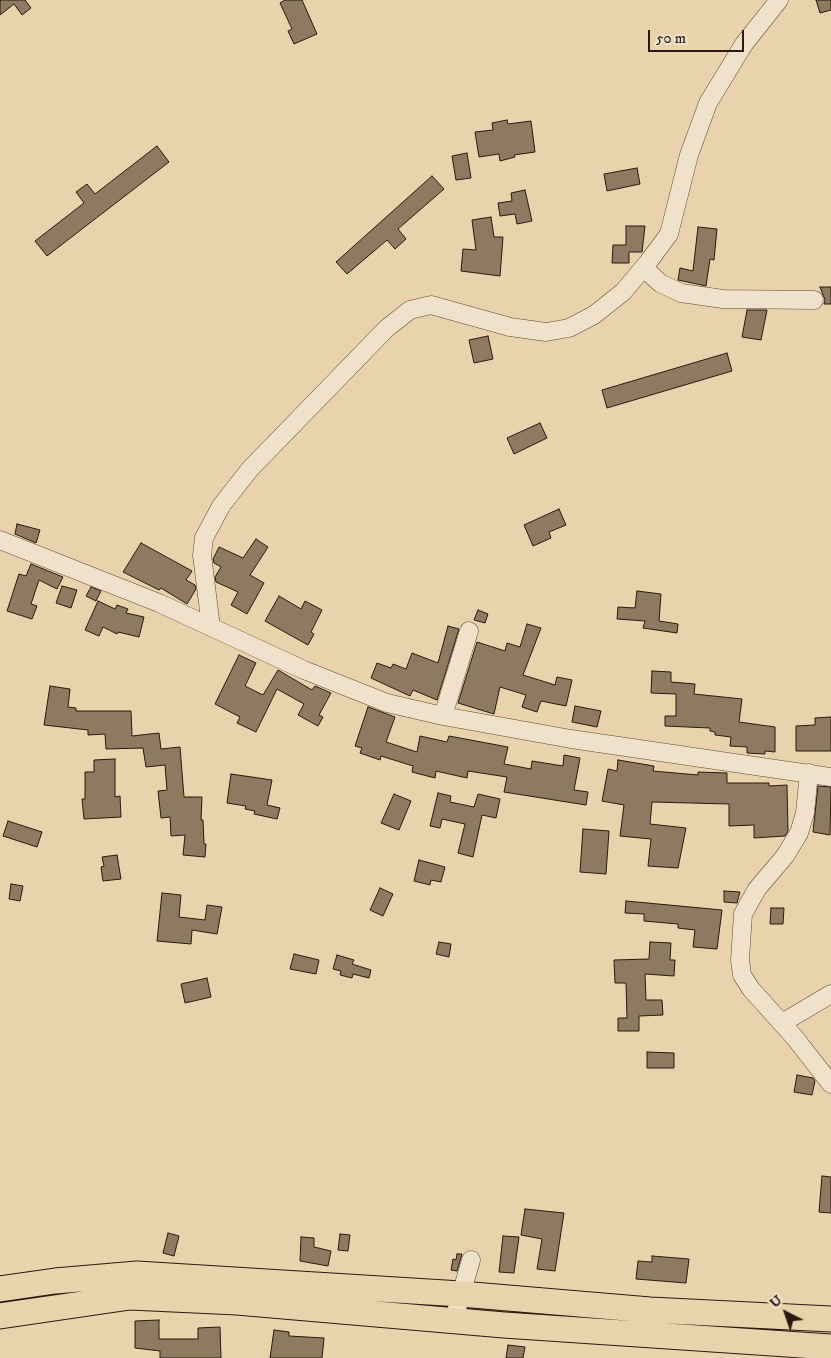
<!DOCTYPE html>
<style>
body{margin:0}
#map{position:relative;width:831px;height:1358px;overflow:hidden;background:#e8d3ad;font-family:"IM FELL DW Pica",serif}
canvas{display:block}
.north{position:absolute;left:761px;top:1288px;width:50px;height:50px;-webkit-text-stroke:4px #f0e2ca;paint-order:stroke;rotate:319deg;font-size:14px;font-weight:700;line-height:20px;text-align:center;color:#2a190f}
.north::after{content:'';display:block;margin:auto;width:18px;height:22px;background:#2a190f;clip-path:polygon(50% 0,100% 100%,50% 72%,0 100%)}
.scale{position:absolute;left:648px;top:30px;width:96px;height:22px;box-sizing:border-box;border:2px solid #2a190f;border-top:0;padding-left:6px;font-size:15px;line-height:18px;white-space:nowrap;color:#2a190f;-webkit-text-stroke:4px #f0e2ca;paint-order:stroke}
</style>
<div id="map">
<canvas width="831" height="1358"></canvas>
<div class="north">U</div>
<div class="scale">50 m</div>
</div>
<script>
const context = document.querySelector('canvas').getContext('2d');
context.lineJoin = 'round';
function fillPath(path, color) {
  context.fillStyle = color;
  context.fill(path, 'evenodd');
}
function shape(rows) {
  const path = new Path2D();
  for (const r of rows) {
    path.moveTo(r[0], r[1]);
    for (let i = 2; i < r.length; i += 2) path.lineTo(r[i], r[i + 1]);
  }
  return path;
}
function stroke(path, color, width, dash) {
  context.strokeStyle = color;
  context.lineWidth = width;
  context.lineCap = dash ? 'butt' : 'round';
  context.setLineDash(dash || []);
  context.stroke(path);
}
const building = shape([
 [0,0,25,0,31,8,22,15,14,4,0,15,0,0],
 [285,0,302,0,317,34,294,44,288,31,292,29,280,3,285,0],
 [816,0,831,0,831,10,820,13,816,0],
 [507,120,508,124,531,121,535,152,514,155,515,157,500,161,499,154,479,157,475,132,493,130,492,123,507,120],
 [157,146,169,162,47,256,35,241,84,203,76,192,87,184,95,194,157,146],
 [467,153,471,178,456,180,452,156,467,153],
 [637,168,640,184,607,191,604,174,637,168],
 [432,176,444,189,398,229,406,239,395,249,387,240,347,274,336,262,432,176],
 [525,190,532,221,517,224,515,214,500,216,498,203,512,201,511,193,525,190],
 [491,217,494,237,503,237,500,276,461,271,463,249,476,250,472,220,491,217],
 [626,226,645,226,642,252,629,252,629,263,612,263,613,245,626,245,626,226],
 [698,227,717,229,714,260,710,259,706,286,678,280,680,268,693,271,698,227],
 [820,287,831,287,831,304,824,304,825,300,820,287],
 [747,310,767,310,761,340,742,337,747,310],
 [488,336,493,359,474,363,469,340,488,336],
 [727,353,732,371,607,408,602,390,727,353],
 [540,423,547,438,514,454,507,438,540,423],
 [559,509,566,525,549,532,551,538,533,546,524,525,559,509],
 [17,524,40,530,36,543,15,534,17,524],
 [256,539,268,547,250,575,264,583,247,614,231,605,238,592,216,582,215,577,221,567,214,563,213,559,219,547,243,558,256,539],
 [141,543,192,571,186,580,195,585,196,589,187,604,161,588,159,590,123,572,141,543],
 [31,564,63,577,57,589,39,580,31,604,37,606,32,619,7,611,19,574,26,576,31,564],
 [62,586,77,590,71,608,56,603,62,586],
 [91,587,101,591,96,601,86,596,91,587],
 [637,591,661,594,659,621,678,624,677,633,643,628,645,621,617,619,618,607,635,608,637,591],
 [279,596,301,609,305,601,322,610,311,632,314,634,308,645,265,621,279,596],
 [98,601,115,609,117,605,128,609,126,613,144,617,139,637,118,632,117,634,103,627,99,636,85,630,98,601],
 [478,610,488,614,485,623,474,620,478,610],
 [527,624,541,628,523,675,555,685,557,677,572,680,566,706,541,701,537,712,522,707,526,695,500,687,494,714,458,703,477,642,505,651,507,643,520,647,527,624],
 [448,626,459,629,437,700,413,690,410,696,371,678,377,663,391,668,393,664,406,669,412,653,438,663,448,626],
 [239,655,256,663,245,686,263,695,278,670,312,690,315,686,331,693,319,715,323,717,318,726,298,715,304,704,277,689,256,732,237,723,240,717,215,704,239,655],
 [652,671,671,672,671,682,695,684,694,694,742,699,739,722,775,727,775,752,765,751,765,754,747,753,747,747,730,746,731,737,715,735,715,732,710,731,710,728,665,726,665,716,676,716,676,694,651,693,652,671],
 [50,686,70,689,68,707,76,708,76,711,131,711,132,736,159,733,161,749,180,747,184,797,202,797,201,820,203,820,204,844,206,844,205,857,183,855,185,835,171,836,170,817,161,818,158,791,167,790,165,765,146,767,143,748,106,749,105,734,88,735,88,730,44,725,50,686],
 [575,706,601,711,597,727,572,722,575,706],
 [368,707,395,717,386,742,417,752,420,736,447,742,449,736,508,747,504,764,531,769,532,761,563,766,564,755,580,758,574,790,588,792,586,805,504,792,507,777,468,771,467,778,436,771,435,778,412,772,413,766,381,756,380,760,360,753,362,748,355,746,368,707],
 [831,717,831,751,796,751,796,726,815,725,815,718,831,717],
 [115,759,115,797,120,796,121,817,84,819,82,799,85,799,85,772,94,772,94,760,115,759],
 [618,760,654,766,653,771,698,775,698,772,727,773,727,783,769,783,769,786,787,785,788,831,785,836,754,838,754,825,729,826,729,804,652,802,650,824,686,828,678,868,648,866,651,839,620,836,624,805,602,801,608,769,617,771,618,760],
 [231,774,272,780,267,805,280,808,277,819,254,814,255,811,245,809,246,806,227,803,231,774],
 [818,786,831,787,830,835,813,832,818,786],
 [438,793,451,796,450,802,474,807,478,794,500,799,496,818,482,815,473,857,458,853,465,824,442,819,440,828,430,826,438,793],
 [394,794,411,801,399,830,381,823,394,794],
 [8,821,42,832,37,847,3,836,8,821],
 [583,829,609,831,606,874,580,872,583,829],
 [117,855,121,879,103,881,101,867,104,866,102,857,117,855],
 [419,860,445,867,441,882,431,880,430,885,414,881,419,860],
 [11,884,23,886,20,901,9,899,11,884],
 [380,888,393,894,383,916,370,910,380,888],
 [724,891,740,892,737,903,724,902,724,891],
 [162,893,181,895,179,917,205,920,207,905,222,907,217,934,192,930,191,944,157,941,162,893],
 [626,901,722,910,717,949,693,947,695,930,678,928,678,924,644,921,644,914,625,913,626,901],
 [771,908,784,908,783,924,770,924,771,908],
 [439,942,451,944,449,957,436,954,439,942],
 [650,942,671,943,670,960,675,960,674,976,645,974,646,1000,662,1000,663,1015,639,1016,639,1031,618,1031,618,1018,627,1018,626,983,615,983,614,960,649,959,650,942],
 [294,954,319,960,316,974,290,969,294,954],
 [337,955,354,960,352,964,371,970,369,978,353,974,352,978,340,975,341,971,333,969,337,955],
 [207,978,211,997,185,1003,181,984,207,978],
 [647,1052,674,1053,674,1068,647,1068,647,1052],
 [797,1075,813,1078,815,1081,812,1095,794,1092,797,1075],
 [822,1176,831,1177,831,1213,819,1212,822,1176],
 [525,1209,564,1213,555,1271,537,1269,542,1239,521,1235,525,1209],
 [168,1233,179,1236,174,1256,163,1253,168,1233],
 [340,1234,350,1235,348,1251,338,1250,340,1234],
 [503,1236,519,1237,514,1273,499,1272,503,1236],
 [301,1237,314,1238,314,1247,331,1251,328,1266,300,1261,301,1237],
 [457,1254,462,1254,457,1271,451,1270,453,1259,456,1260,457,1254],
 [652,1256,689,1259,686,1283,636,1279,638,1261,652,1262,652,1256],
 [159,1320,159,1339,198,1339,198,1328,220,1327,221,1358,160,1358,160,1351,135,1348,135,1321,159,1320],
 [274,1330,289,1332,289,1336,324,1338,322,1358,270,1358,274,1330],
 [508,1345,525,1347,523,1358,506,1358,508,1345]
]);
const minor = shape([
 [644,268,660,283,681,293,723,299,814,300],
 [0,540,159,603,304,670,387,703,443,716,571,739,831,777],
 [211,627,202,555,204,538,221,506,250,469,387,328,410,310,431,305,510,327,546,332,569,328,594,315,623,292,649,261,669,234,689,155,708,103,744,44,779,0],
 [443,716,469,631],
 [809,773,805,813,799,833,785,856,757,889,743,914,740,960,742,975,751,989,795,1038,831,1084],
 [782,1023,831,994],
 [454,1319,471,1260]
]);
const highway = shape([
 [0,1289,55,1281,137,1274,461,1294,650,1310,831,1319],
 [0,1316,130,1297,237,1302,504,1325,831,1347]
]);
fillPath(building, '#8d7a61');
stroke(building, '#2a190f', 1);
stroke(minor, '#5a4836', 19);
stroke(highway, '#2a190f', 27);
stroke(minor, '#f0e2ca', 18);
stroke(highway, '#e8d3ad', 25);
</script>
